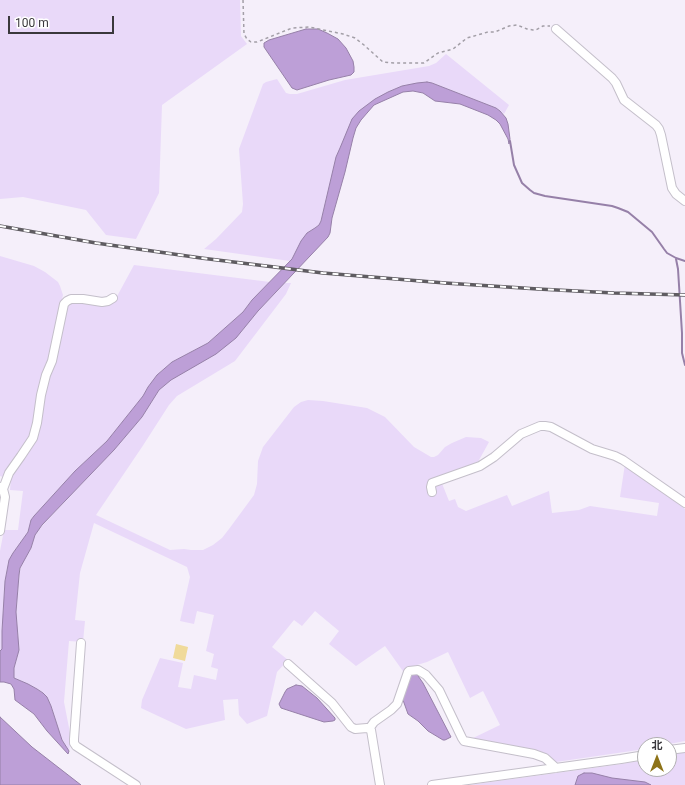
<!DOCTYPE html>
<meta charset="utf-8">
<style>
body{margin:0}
#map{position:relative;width:685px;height:785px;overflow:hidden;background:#f5effa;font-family:Roboto,"Noto Sans SC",sans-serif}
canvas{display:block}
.north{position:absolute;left:637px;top:737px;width:40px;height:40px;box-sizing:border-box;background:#fff;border:1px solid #b0afb1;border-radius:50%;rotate:0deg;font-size:11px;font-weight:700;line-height:16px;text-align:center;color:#3a383c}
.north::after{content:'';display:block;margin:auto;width:14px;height:18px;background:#8e7318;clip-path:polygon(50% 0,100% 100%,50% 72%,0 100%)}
.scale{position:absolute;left:8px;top:16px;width:106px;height:18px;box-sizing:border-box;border:2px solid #3a383c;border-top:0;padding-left:5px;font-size:12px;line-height:14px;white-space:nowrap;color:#3a383c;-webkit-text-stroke:3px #fff;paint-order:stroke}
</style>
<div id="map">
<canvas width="685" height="785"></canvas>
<div class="north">北</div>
<div class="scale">100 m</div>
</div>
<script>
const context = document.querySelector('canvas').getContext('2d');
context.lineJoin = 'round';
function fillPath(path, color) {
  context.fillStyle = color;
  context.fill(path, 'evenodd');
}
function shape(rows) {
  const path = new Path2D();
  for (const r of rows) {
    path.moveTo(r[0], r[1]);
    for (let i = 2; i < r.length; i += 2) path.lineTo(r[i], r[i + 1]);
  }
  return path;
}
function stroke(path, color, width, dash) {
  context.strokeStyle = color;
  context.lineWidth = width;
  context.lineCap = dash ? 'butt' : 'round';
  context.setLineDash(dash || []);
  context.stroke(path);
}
const green = shape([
 [0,0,240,0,241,36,247,44,162,105,159,193,136,239,106,235,86,210,23,197,0,199],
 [446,54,509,105,504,114,496,108,432,83,402,86,388,92,367,105,337,157,321,221,319,225,315,228,307,233,292,259,290,261,204,249,216,239,242,212,243,204,239,149,263,84,266,82,277,79,286,93,290,94,297,94,345,80,429,66,436,63],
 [0,256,34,266,45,272,58,282,60,286,63,295,48,361,40,380,32,435,3,477,0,476],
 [134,265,270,282,252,300,243,312,208,343,172,362,161,371,148,387,143,396,107,441,75,471,34,516,31,520,28,532,13,553,10,560,7,570,5,581,2,631,2,649,0,651,0,551,4,530,18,530,23,491,10,490,11,477,31,447,44,387,68,303,115,300],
 [285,283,291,283,286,294,235,361,177,396,169,405,142,447,96,515,170,550,184,549,191,550,203,550,213,545,222,538,229,529,254,495,257,484,258,461,263,447,294,407,301,402,308,400,323,401,367,408,385,417,414,447,431,457,434,457,438,455,445,447,452,443,466,437,481,438,489,442,478,462,439,476,449,501,455,499,458,507,466,511,507,495,512,506,549,491,552,513,579,510,590,506,657,516,659,503,620,497,625,464,685,509,685,741,664,745,645,745,645,749,556,762,471,739,500,725,483,691,470,698,448,652,427,662,410,667,405,674,385,646,356,666,329,644,339,631,315,611,302,626,294,620,272,647,288,660,277,672,267,716,247,724,239,715,238,699,223,700,225,720,186,729,141,708,142,700,160,658,183,663,178,687,191,689,194,675,216,680,218,669,211,667,214,654,206,651,214,615,197,611,194,624,180,621,190,577,187,567,94,523,80,573,75,620,85,621,83,642,69,641,64,702,71,738,69,751,62,740,51,706,47,697,43,693,37,689,28,684,14,678,14,668,17,658,18,635,16,622,16,612,19,575,22,563,31,548,35,535,39,529,114,450,142,417,159,390,171,380,242,331,248,322,258,311],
 [685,752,685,785,469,785,622,764,645,760,645,769,669,769,669,755]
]);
const water = shape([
 [306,29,318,29,327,33,338,39,346,48,353,61,354,67,354,72,351,75,329,80,297,90,292,88,264,47,264,43,269,40,306,29],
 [427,82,432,83,496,108,500,111,506,118,508,124,510,139,509,144,508,139,500,124,496,120,488,115,460,104,435,101,423,93,413,91,403,92,374,105,361,120,356,128,353,138,345,172,332,218,330,233,328,237,258,311,236,338,216,354,171,380,159,390,142,417,114,450,42,525,35,535,31,548,20,568,19,575,16,612,19,650,14,668,14,678,28,684,37,689,43,693,47,697,51,706,62,740,69,751,68,754,47,731,34,714,15,700,14,689,11,684,4,682,0,682,0,651,2,649,2,631,5,581,9,560,13,553,28,532,31,520,34,516,75,471,107,441,143,396,148,387,157,375,172,362,208,343,243,312,252,300,292,259,301,241,307,233,315,228,319,225,321,221,336,157,340,148,352,119,359,111,375,99,388,92,402,86,417,83,427,82],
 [412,673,416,673,423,683,451,737,445,740,443,740,428,731,418,721,408,714,403,700,405,692,411,675,412,673],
 [296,685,302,686,317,698,335,718,335,720,333,721,324,722,281,708,279,704,285,692,287,689,296,685],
 [0,717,32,747,81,785,0,785,0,717],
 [584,773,592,773,612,778,645,782,651,785,575,785,578,776,584,773]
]);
const stream = shape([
 [510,141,514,165,522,183,530,190,534,193,545,196,612,206,618,208,628,212,652,232,664,249,667,253,676,258,685,261],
 [676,259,678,269,682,333,682,353,685,365]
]);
const building = shape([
 [176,644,188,647,185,661,173,658]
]);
const path = shape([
 [243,0,244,34,247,39,251,42,257,42,292,28,309,27,343,34,355,38,364,45,383,62,394,63,424,63,438,53,453,49,467,38,488,32,495,32,509,26,517,25,527,29,533,30,536,30,543,26,550,26]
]);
const minor = shape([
 [556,29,612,78,616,83,624,100,656,125,659,129,661,135,672,188,676,194,685,201],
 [0,487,3,489,5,497,0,531],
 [3,489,9,473,21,456,33,438,37,423,41,395,46,375,52,361,64,304,67,301,71,299,83,299,102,302,108,301,113,298],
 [432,492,431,487,432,483,480,466,494,457,521,434,540,426,545,426,551,427,592,449,615,456,623,460,685,503],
 [81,643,74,739,74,743,76,746,136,785],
 [288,664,332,703,351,727,355,729,367,728,371,730,380,785],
 [369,729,374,722,391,710,397,704,408,672,409,671,418,670,426,675,439,690,462,738,464,741,534,754,545,758,556,768],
 [669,750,685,748],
 [432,785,621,759,645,755]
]);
const rail = shape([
 [0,226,96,243,201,258,323,273,445,283,538,289,614,293,685,295]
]);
fillPath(green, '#e9d9f9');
fillPath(water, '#bd9fd7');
stroke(water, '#9680a8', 1);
stroke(stream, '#9680a8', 2);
fillPath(building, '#f0da9a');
stroke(minor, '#c4bfca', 10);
stroke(path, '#a39fa7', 1.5, [3, 3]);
stroke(minor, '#fff', 8);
stroke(rail, '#5f5c61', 3.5);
stroke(rail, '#fff', 2, [6]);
</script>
